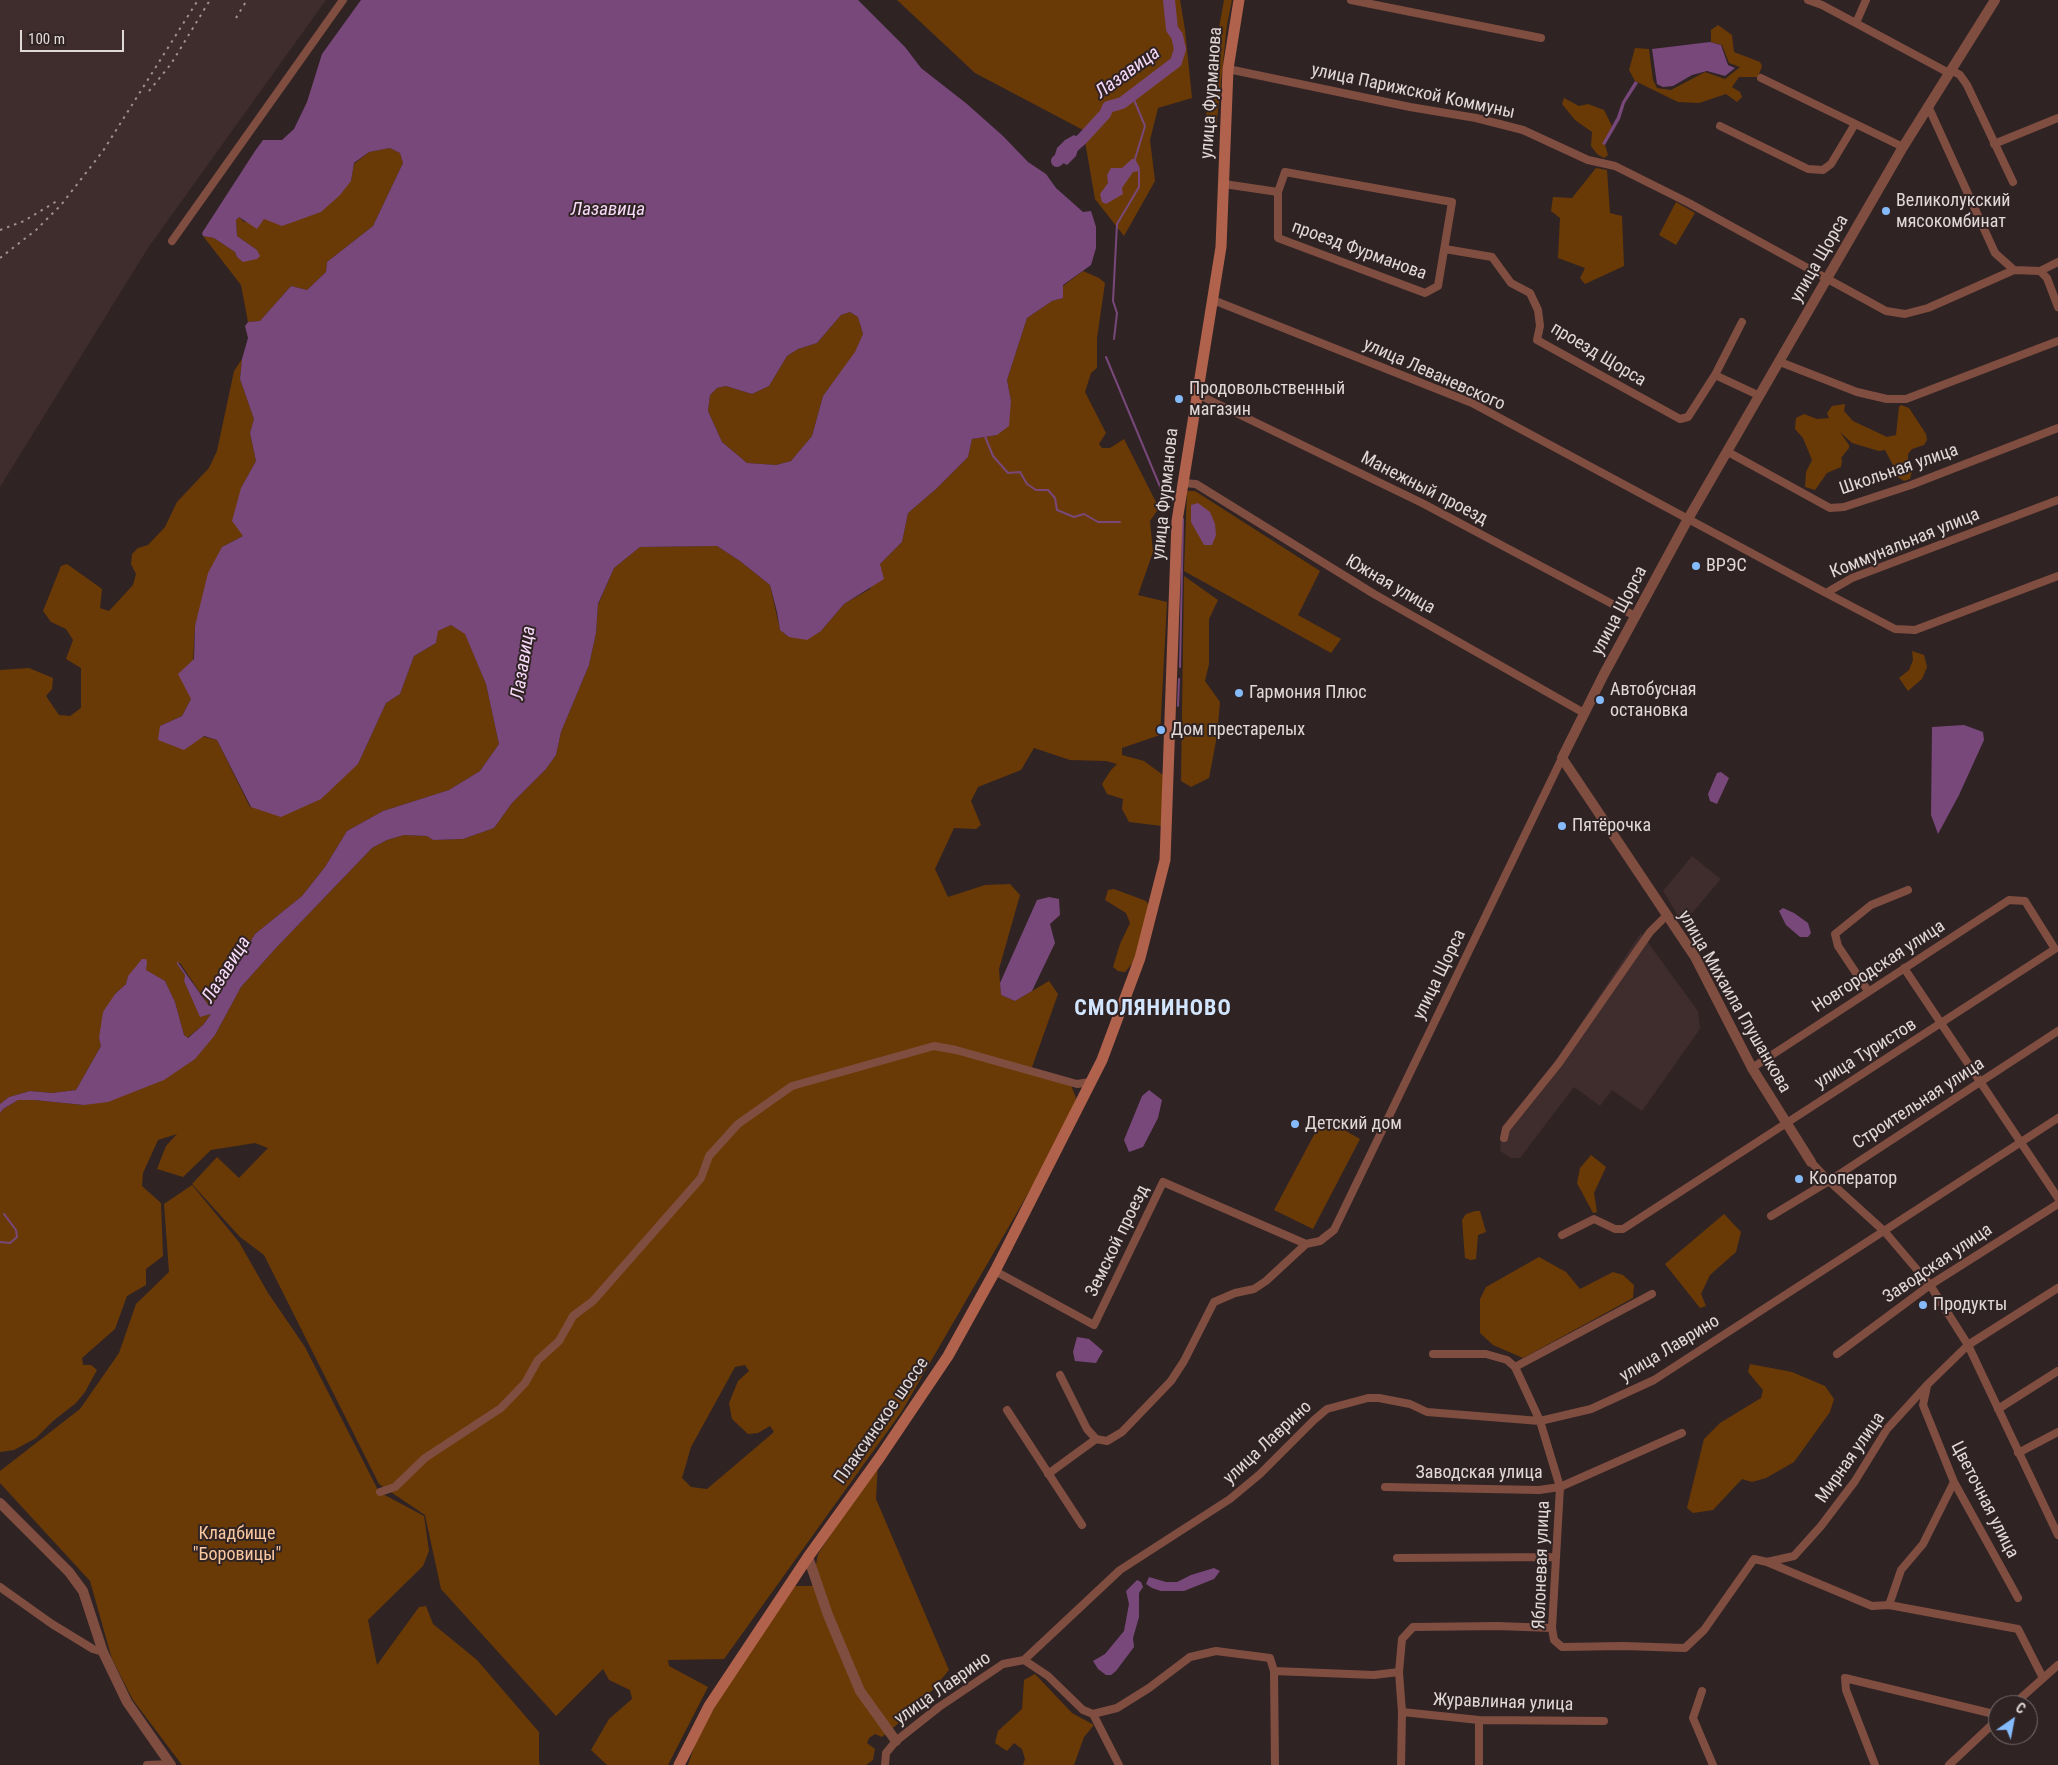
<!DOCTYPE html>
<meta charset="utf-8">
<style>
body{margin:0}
#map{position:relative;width:2058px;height:1765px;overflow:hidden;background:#302324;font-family:"Roboto Condensed",sans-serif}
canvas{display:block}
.north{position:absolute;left:1988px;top:1695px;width:50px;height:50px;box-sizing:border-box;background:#302324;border:1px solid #776b6c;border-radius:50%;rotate:33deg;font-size:14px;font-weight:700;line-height:20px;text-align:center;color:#e1d8d8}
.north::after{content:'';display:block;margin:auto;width:18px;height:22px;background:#85bbfb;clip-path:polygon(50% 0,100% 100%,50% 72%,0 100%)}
.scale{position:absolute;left:20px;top:30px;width:104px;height:22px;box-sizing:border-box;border:2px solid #e1d8d8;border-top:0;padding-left:6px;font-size:15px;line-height:18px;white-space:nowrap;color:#e1d8d8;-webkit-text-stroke:4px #302324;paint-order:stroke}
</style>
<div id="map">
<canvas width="2058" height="1765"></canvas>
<div class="north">С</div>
<div class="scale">100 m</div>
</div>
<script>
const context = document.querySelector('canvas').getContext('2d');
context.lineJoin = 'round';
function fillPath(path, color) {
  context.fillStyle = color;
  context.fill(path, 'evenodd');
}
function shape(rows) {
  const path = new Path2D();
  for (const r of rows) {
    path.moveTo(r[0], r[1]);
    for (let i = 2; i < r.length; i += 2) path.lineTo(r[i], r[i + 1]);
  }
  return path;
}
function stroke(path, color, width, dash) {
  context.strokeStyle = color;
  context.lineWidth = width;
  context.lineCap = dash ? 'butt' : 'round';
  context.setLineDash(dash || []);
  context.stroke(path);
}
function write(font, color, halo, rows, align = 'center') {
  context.font = font + ' "Roboto Condensed",sans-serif';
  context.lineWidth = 4;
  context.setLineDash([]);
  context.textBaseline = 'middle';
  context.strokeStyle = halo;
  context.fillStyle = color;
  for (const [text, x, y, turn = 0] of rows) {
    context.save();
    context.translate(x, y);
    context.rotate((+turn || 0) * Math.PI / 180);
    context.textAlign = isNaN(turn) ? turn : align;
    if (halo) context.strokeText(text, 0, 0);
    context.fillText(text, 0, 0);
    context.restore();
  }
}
const built = shape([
 [0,0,326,0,148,248,0,487],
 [1692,856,1721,879,1683,924,1663,891],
 [1641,933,1698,1011,1700,1029,1642,1111,1612,1090,1600,1106,1574,1087,1520,1158,1511,1158,1500,1151,1502,1126,1547,1074]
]);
const green = shape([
 [897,0,1180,0,1185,30,1192,98,1158,108,1150,140,1155,181,1124,236,1095,199,1083,130,975,73],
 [1224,0,1232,0,1227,25,1216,129,1205,126,1211,73],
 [1718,25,1732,35,1734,52,1760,62,1762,66,1758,77,1739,77,1732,87,1740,92,1742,97,1737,102,1726,94,1699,103,1678,102,1635,81,1629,70,1635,48,1649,49,1653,80,1657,88,1671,90,1705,72,1725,79,1740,67,1729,63,1722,45,1711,42,1711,30],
 [1564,98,1579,106,1588,104,1604,110,1612,126,1603,144,1605,145,1608,155,1604,158,1597,154,1591,146,1592,132,1575,120,1562,104],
 [390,148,400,153,403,163,373,226,327,262,326,272,307,290,291,286,260,321,248,322,241,285,203,236,214,238,235,252,237,257,257,250,237,236,236,220,239,217,244,222,264,219,351,181,354,164,369,152],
 [1596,168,1607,170,1610,213,1622,216,1624,266,1585,284,1580,278,1585,268,1558,258,1560,218,1551,211,1553,197,1572,198],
 [1676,202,1695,213,1676,245,1659,235],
 [1083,271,1099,278,1105,283,1097,338,1097,368,1091,373,1085,392,1106,433,1099,444,1102,448,1110,448,1124,439,1159,508,1150,521,1153,552,1138,595,1167,602,1160,735,1122,748,1122,755,1144,761,1163,775,1162,826,1129,822,1122,809,1123,799,1107,794,1102,784,1111,770,1117,764,1106,761,1070,760,1034,748,1021,770,978,787,971,801,981,825,976,829,954,828,935,869,948,897,985,885,1010,884,1020,895,999,969,1001,995,1015,1001,1049,981,1058,994,1031,1070,1071,1085,1076,1098,1070,1121,902,1411,724,1659,668,1660,669,1666,708,1687,668,1765,607,1765,591,1750,609,1719,632,1699,630,1690,609,1680,603,1669,556,1716,441,1589,425,1515,379,1484,264,1255,240,1237,192,1184,217,1157,239,1178,268,1148,255,1143,211,1150,183,1177,157,1169,166,1146,177,1134,158,1140,143,1173,142,1186,161,1203,163,1256,146,1269,146,1285,127,1296,115,1329,82,1358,83,1365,91,1365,97,1370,85,1392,76,1403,53,1421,36,1438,14,1450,0,1452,0,1113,3,1109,18,1100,34,1100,84,1105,215,1035,241,987,275,949,372,848,387,840,404,835,427,836,433,840,463,839,494,828,512,803,546,769,556,755,561,732,589,665,596,633,598,605,614,568,640,547,717,546,740,561,770,585,780,630,789,637,821,631,844,604,870,589,880,564,902,542,908,513,936,489,968,457,972,439,997,435,1011,401,1007,380,1027,318,1052,301,1063,298,1063,286],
 [745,1365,749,1371,738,1381,729,1403,732,1419,748,1434,758,1433,770,1426,774,1432,707,1489,691,1487,682,1478,691,1447,735,1367],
 [850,312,858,317,863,334,856,352,823,396,812,436,791,461,776,465,747,463,722,442,708,411,710,395,717,388,726,386,752,394,769,386,787,356,798,349,817,343,841,315],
 [242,359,240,379,254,419,250,433,256,461,241,488,243,536,222,547,195,626,191,699,182,716,160,726,217,740,250,807,358,764,386,703,400,694,414,656,436,643,437,631,451,625,465,633,486,684,499,744,480,771,449,790,383,811,347,831,325,867,302,896,255,934,212,1005,209,1006,180,963,177,964,185,975,184,981,200,1016,211,1014,203,1025,187,1038,184,1035,175,1002,165,981,145,970,128,976,126,984,115,994,99,1038,101,1046,76,1090,52,1093,30,1091,9,1097,0,1104,0,670,29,668,53,678,52,689,46,696,59,715,70,716,81,708,81,668,66,659,73,640,66,629,51,622,43,611,61,566,67,564,102,589,100,608,109,611,133,585,136,574,131,564,132,554,138,548,148,545,165,527,177,502,209,468,217,451,234,371],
 [1845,404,1844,411,1853,421,1887,437,1896,435,1899,407,1901,405,1909,408,1926,434,1927,440,1924,445,1912,449,1908,454,1908,460,1912,471,1910,479,1904,481,1896,476,1894,467,1885,450,1879,451,1852,443,1840,432,1849,445,1849,448,1841,458,1842,461,1841,467,1827,473,1815,490,1805,487,1806,472,1812,460,1803,438,1795,429,1796,418,1804,414,1817,419,1829,418,1827,413,1832,406],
 [1187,491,1195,491,1320,571,1298,615,1341,639,1331,653,1184,571],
 [1184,576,1218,600,1209,619,1209,664,1205,681,1220,702,1217,736,1209,778,1191,787,1181,781],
 [1912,651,1924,655,1927,667,1922,679,1908,691,1899,678,1909,670,1913,660],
 [1114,889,1146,901,1150,907,1135,960,1125,972,1118,971,1113,967,1120,944,1130,923,1126,913,1105,900,1108,890],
 [1323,1118,1360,1139,1313,1229,1274,1210],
 [1591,1155,1606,1167,1594,1193,1597,1212,1593,1213,1577,1183,1580,1168],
 [192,1185,239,1242,268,1293,305,1347,379,1492,424,1516,429,1551,423,1566,368,1620,377,1665,419,1607,426,1606,433,1624,477,1660,539,1732,539,1762,540,1765,182,1765,133,1700,112,1659,90,1581,0,1483,0,1471,80,1409,119,1353,136,1304,169,1272,164,1204],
 [1475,1211,1480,1211,1486,1232,1478,1235,1476,1259,1471,1260,1465,1258,1462,1220,1466,1214],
 [1724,1214,1741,1232,1736,1252,1710,1275,1701,1294,1706,1306,1700,1308,1665,1264],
 [1539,1257,1566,1272,1580,1289,1613,1272,1623,1275,1634,1285,1633,1298,1523,1358,1493,1345,1480,1333,1480,1299,1486,1287],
 [1750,1364,1792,1372,1825,1386,1834,1399,1830,1412,1794,1462,1766,1478,1752,1482,1742,1479,1713,1510,1693,1513,1687,1508,1704,1439,1720,1423,1761,1398,1763,1390,1748,1372],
 [878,1463,876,1499,949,1670,918,1707,882,1737,875,1734,869,1738,867,1743,875,1749,873,1760,866,1765,688,1765,698,1735,733,1676,795,1586,812,1586,818,1554],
 [1035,1674,1072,1713,1094,1725,1084,1737,1074,1765,1023,1765,1025,1759,1022,1749,1014,1743,1007,1751,995,1743,998,1731,1022,1709,1024,1680]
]);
const water = shape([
 [361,0,858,0,905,47,921,68,967,104,1003,136,1028,162,1046,174,1056,188,1083,212,1091,211,1096,227,1096,248,1091,265,1063,285,1063,298,1052,301,1027,318,1007,380,1011,401,1009,426,997,435,972,439,968,457,936,489,908,513,902,542,880,564,884,579,844,604,821,631,807,640,789,637,780,630,777,612,770,585,740,561,717,546,640,547,614,568,598,604,596,633,589,665,561,732,556,755,546,769,512,803,494,828,463,839,433,840,427,836,404,835,387,840,372,848,275,949,241,987,215,1035,195,1059,164,1080,108,1102,84,1105,34,1100,18,1100,3,1109,0,1113,0,1104,9,1097,30,1091,52,1093,76,1090,101,1046,99,1038,103,1012,115,994,126,984,128,976,142,959,146,959,147,962,146,970,165,981,175,1002,184,1035,188,1038,203,1025,211,1014,200,1017,184,981,185,975,177,964,177,961,209,1006,212,1005,255,934,302,896,325,867,347,831,383,811,449,790,480,771,499,744,486,684,465,634,451,625,438,631,436,643,414,656,400,694,386,703,358,764,321,799,281,817,251,807,217,740,204,736,184,750,158,740,160,726,182,716,191,699,178,674,194,659,195,626,208,573,222,547,243,536,232,521,241,488,256,461,250,433,254,419,240,379,242,359,248,338,245,326,248,322,260,321,291,286,307,290,326,272,327,262,373,226,403,163,400,153,390,148,369,152,354,163,351,181,340,195,321,212,282,226,264,219,257,229,239,217,236,220,237,236,257,250,260,256,257,259,243,262,237,257,235,252,214,238,203,236,202,233,255,151,263,140,282,140,294,129,307,102,322,54],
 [850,312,858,317,863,334,855,352,823,396,812,436,791,461,776,465,747,463,722,442,708,411,710,395,717,388,726,386,752,394,769,386,787,356,798,349,817,343,841,315],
 [1710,42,1721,45,1728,65,1735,68,1725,76,1707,71,1692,75,1673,86,1663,87,1657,84,1652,49],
 [1635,81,1638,83,1625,103,1620,119,1605,145,1602,144,1617,117,1622,102],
 [1074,135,1084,141,1079,146,1076,156,1067,165,1054,158,1057,148,1065,140],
 [1132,159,1135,159,1140,168,1139,171,1133,172,1122,188,1123,194,1106,204,1102,202,1100,194,1108,183,1107,175,1111,168,1122,168],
 [1198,503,1210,512,1215,524,1216,535,1212,545,1204,545,1191,522,1191,505],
 [1964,725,1983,732,1984,740,1959,795,1938,834,1931,815,1932,727],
 [1721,772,1729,778,1717,804,1710,801,1708,794,1717,773],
 [1049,897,1059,899,1060,915,1050,924,1055,943,1032,991,1015,1001,1001,995,1000,983,1037,900],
 [1783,908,1794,913,1808,923,1811,933,1808,937,1800,937,1786,925,1779,911],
 [1149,1090,1162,1100,1158,1118,1143,1147,1129,1152,1124,1140,1142,1096],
 [1077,1337,1089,1339,1103,1351,1096,1363,1075,1361,1073,1352],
 [1214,1568,1220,1571,1214,1579,1184,1591,1161,1591,1152,1588,1146,1584,1149,1577,1166,1582,1177,1582,1191,1575],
 [1137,1580,1141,1582,1143,1587,1139,1593,1139,1617,1133,1638,1134,1647,1116,1671,1111,1675,1106,1675,1098,1669,1093,1661,1105,1654,1124,1631,1129,1604,1126,1591]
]);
const stream = shape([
 [1132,95,1145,126,1135,159],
 [1114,339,1117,313,1113,301,1117,224,1139,187,1139,171],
 [1106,357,1166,501],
 [984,434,993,456,1008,473,1020,472,1027,484,1036,490,1048,490,1055,498,1057,510,1074,517,1084,514,1098,522,1120,522],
 [1180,667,1183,519],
 [1178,706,1179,679],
 [0,1242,10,1243,17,1237,16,1230,4,1214]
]);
const river = shape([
 [1057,161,1082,139,1105,114,1108,107,1122,103,1176,62,1180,49,1177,36,1172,29,1169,0]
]);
const minor = shape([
 [1351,0,1541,38],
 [1808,0,1822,5,1949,73],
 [1856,23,1866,0],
 [1228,69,1410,107,1476,118,1523,130,1588,160,1615,166,1689,203,1886,311,1905,314,1928,308,2014,270,2040,271,2058,262],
 [1951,70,1960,75,1967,85,2013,182],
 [1761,78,1903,147],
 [1928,106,1995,253,2014,270],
 [1720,126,1808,169,1823,170,1831,164,1855,124],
 [1994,144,2058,118],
 [1285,172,1452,202,1438,286,1425,293,1278,238,1278,192,1285,172],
 [1224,184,1278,192],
 [172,241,343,0],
 [1445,249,1492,257,1511,283,1530,293,1538,310,1540,326,1537,340,1680,419,1688,417,1715,375,1760,396],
 [2040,271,2047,278,2058,307],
 [1213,300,1472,403,1826,593,1852,578,2058,500],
 [1780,362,1857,392,1887,399,1906,399,2058,341],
 [1715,375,1742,322],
 [1197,394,1422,503,1635,616],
 [1728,452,1830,508,1844,507,1911,485,2058,428],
 [1183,483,1196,484,1374,594,1584,713],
 [1826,593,1895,629,1915,630,2058,576],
 [1904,968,2058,1198],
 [1868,991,1838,946,1835,934,1871,905,1908,890],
 [1504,1138,1506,1129,1559,1063,1650,932,1667,915],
 [1811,1162,1829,1181,1885,1232,1930,1285,1968,1345,2058,1535],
 [1771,1216,1829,1181,2058,1031],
 [1562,1235,1594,1219,1615,1229,1623,1229,2055,949,2025,901,2009,900,1752,1068],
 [995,1271,1094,1325,1163,1182,1306,1244],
 [1433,1354,1486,1354,1507,1360,1515,1367,1652,1294],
 [1837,1354,1930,1285,2058,1204],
 [1515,1367,1540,1421,1560,1487,1552,1628,1554,1640,1562,1647,1623,1646,1685,1648,1704,1630,1754,1559,1767,1562,1794,1556,1821,1526,1855,1481,1887,1429,1928,1384,1968,1345,2058,1288],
 [1060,1375,1087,1429,1096,1439],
 [1927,1386,1923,1405,1954,1482,2018,1598],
 [1998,1409,2058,1371],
 [1007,1410,1082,1525],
 [1096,1439,1107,1441,1122,1432,1171,1381,1184,1361,1214,1302,1235,1293,1254,1289,1266,1281,1306,1244,1320,1241,1334,1230,1562,758],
 [2018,1453,2058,1432],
 [1048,1474,1096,1439],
 [1385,1487,1539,1490,1560,1487,1682,1433],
 [380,1492,395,1487,425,1458,501,1408,525,1383,538,1360,559,1341,573,1316,593,1301,701,1178,709,1156,738,1124,792,1086,934,1046,956,1050,1077,1084,1090,1082],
 [1397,1558,1556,1557],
 [1767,1562,1872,1606,1889,1605,2018,1629,2043,1678],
 [0,1587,52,1624,93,1649,103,1652],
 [1889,1605,1901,1570,1923,1544,1954,1482],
 [1024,1660,1120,1570,1230,1499,1260,1474,1314,1420,1327,1409,1368,1398,1379,1398,1410,1404,1427,1412,1540,1421,1591,1409,1654,1380,2058,1118],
 [1024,1660,1048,1676,1083,1710,1093,1714,1117,1708,1149,1688,1190,1657,1216,1651,1270,1658,1274,1671,1374,1675,1399,1672],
 [1274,1671,1275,1765],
 [1702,1691,1693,1718,1713,1765],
 [2013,1705,2058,1665],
 [1402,1712,1479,1720,1604,1721],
 [1093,1714,1119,1765],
 [147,1765,170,1764],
 [885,1765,886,1753,896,1741,939,1707,1003,1664,1024,1660],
 [1401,1765,1402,1712,1399,1672,1402,1639,1413,1627,1498,1626,1552,1628],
 [1479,1765,1479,1720],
 [1875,1765,1846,1690,1845,1678,1998,1715],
 [1949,1765,1998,1719]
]);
const tertiary = shape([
 [1811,1162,1752,1068,1695,957,1562,758,1604,674,1688,519,1903,147,1995,0],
 [0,1503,69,1572,83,1591,103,1652,127,1702,171,1765],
 [808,1557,828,1615,860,1691,896,1741]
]);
const secondary = shape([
 [679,1765,709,1706,808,1557,880,1457,948,1356,995,1271,1102,1060,1140,958,1165,860,1177,521,1221,247,1228,69,1239,0]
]);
const rail = shape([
 [236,18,247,0],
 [149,91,171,64,210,0],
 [0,230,24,221,57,201],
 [0,258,36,230,61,205,103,151,198,0]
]);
const markers = [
 [1886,211,5,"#85bbfb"],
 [1179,399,5,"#85bbfb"],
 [1696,566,5,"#85bbfb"],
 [1239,693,5,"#85bbfb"],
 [1600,700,5,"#85bbfb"],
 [1161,730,5,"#85bbfb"],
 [1562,826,5,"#85bbfb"],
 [1295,1124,5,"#85bbfb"],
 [1799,1179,5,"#85bbfb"],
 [1923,1305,5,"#85bbfb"]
];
const streetNames = [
 ["улица Парижской Коммуны",1413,92,12],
 ["улица Фурманова",1212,93,-86],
 ["проезд Фурманова",1359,251,20],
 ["улица Щорса",1820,259,-60],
 ["проезд Щорса",1598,355,31],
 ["улица Леваневского",1434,375,24],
 ["Школьная улица",1899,470,-19],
 ["Манежный проезд",1424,489,27],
 ["улица Фурманова",1166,494,-84],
 ["Коммунальная улица",1905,544,-22],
 ["Южная улица",1390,585,30],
 ["улица Щорса",1620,611,-62],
 ["Новгородская улица",1879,967,-33],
 ["улица Щорса",1440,975,-64],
 ["улица Михаила Глушанкова",1734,1002,60],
 ["улица Туристов",1866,1054,-32],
 ["Строительная улица",1919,1104,-33],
 ["Земской проезд",1118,1241,-64],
 ["Заводская улица",1938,1264,-34],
 ["улица Лаврино",1670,1349,-31],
 ["Плаксинское шоссе",882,1421,-55],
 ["улица Лаврино",1268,1443,-43],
 ["Мирная улица",1851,1458,-55],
 ["Заводская улица",1479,1473],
 ["Цветочная улица",1984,1500,63],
 ["Яблоневая улица",1542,1565,-88],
 ["улица Лаврино",943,1689,-35],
 ["Журавлиная улица",1503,1703,2]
];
const poiNames = [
 ["Великолукский",1896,201],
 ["мясокомбинат",1896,222],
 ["Продовольственный",1189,389],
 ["магазин",1189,410],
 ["ВРЭС",1706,566],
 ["Автобусная",1610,690],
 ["остановка",1610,711],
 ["Гармония Плюс",1249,693],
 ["Дом престарелых",1171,730],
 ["Пятёрочка",1572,826],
 ["Детский дом",1305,1124],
 ["Кооператор",1809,1179],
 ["Продукты",1933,1305]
];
const parkNames = [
 ["Кладбище",237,1534],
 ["\"Боровицы\"",237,1555]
];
const waterNames = [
 ["Лазавица",1128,73,-36],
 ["Лазавица",608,210],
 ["Лазавица",524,663,-81],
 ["Лазавица",227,970,-58]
];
const districtNames = [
 ["СМОЛЯНИНОВО",1153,1009]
];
fillPath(built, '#3f2c2d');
fillPath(green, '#6a3a06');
fillPath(water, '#78487b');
stroke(stream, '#78487b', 2);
stroke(river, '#78487b', 12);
stroke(minor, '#804e40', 8);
stroke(tertiary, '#804e40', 10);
stroke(secondary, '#b1624c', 11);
stroke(rail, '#9d9292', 2, [2.5, 5]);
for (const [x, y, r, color] of markers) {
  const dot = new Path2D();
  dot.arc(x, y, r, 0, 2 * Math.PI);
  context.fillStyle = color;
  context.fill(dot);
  stroke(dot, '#302324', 2);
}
write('18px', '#e1d8d8', '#302324', streetNames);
write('18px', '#e1d8d8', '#302324', poiNames, 'left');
write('18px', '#f9c7a0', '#302324', parkNames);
write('italic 19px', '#f6d9f8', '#302324', waterNames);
context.letterSpacing = '1px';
write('bold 22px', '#d2e6ff', '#302324', districtNames);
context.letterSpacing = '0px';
</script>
